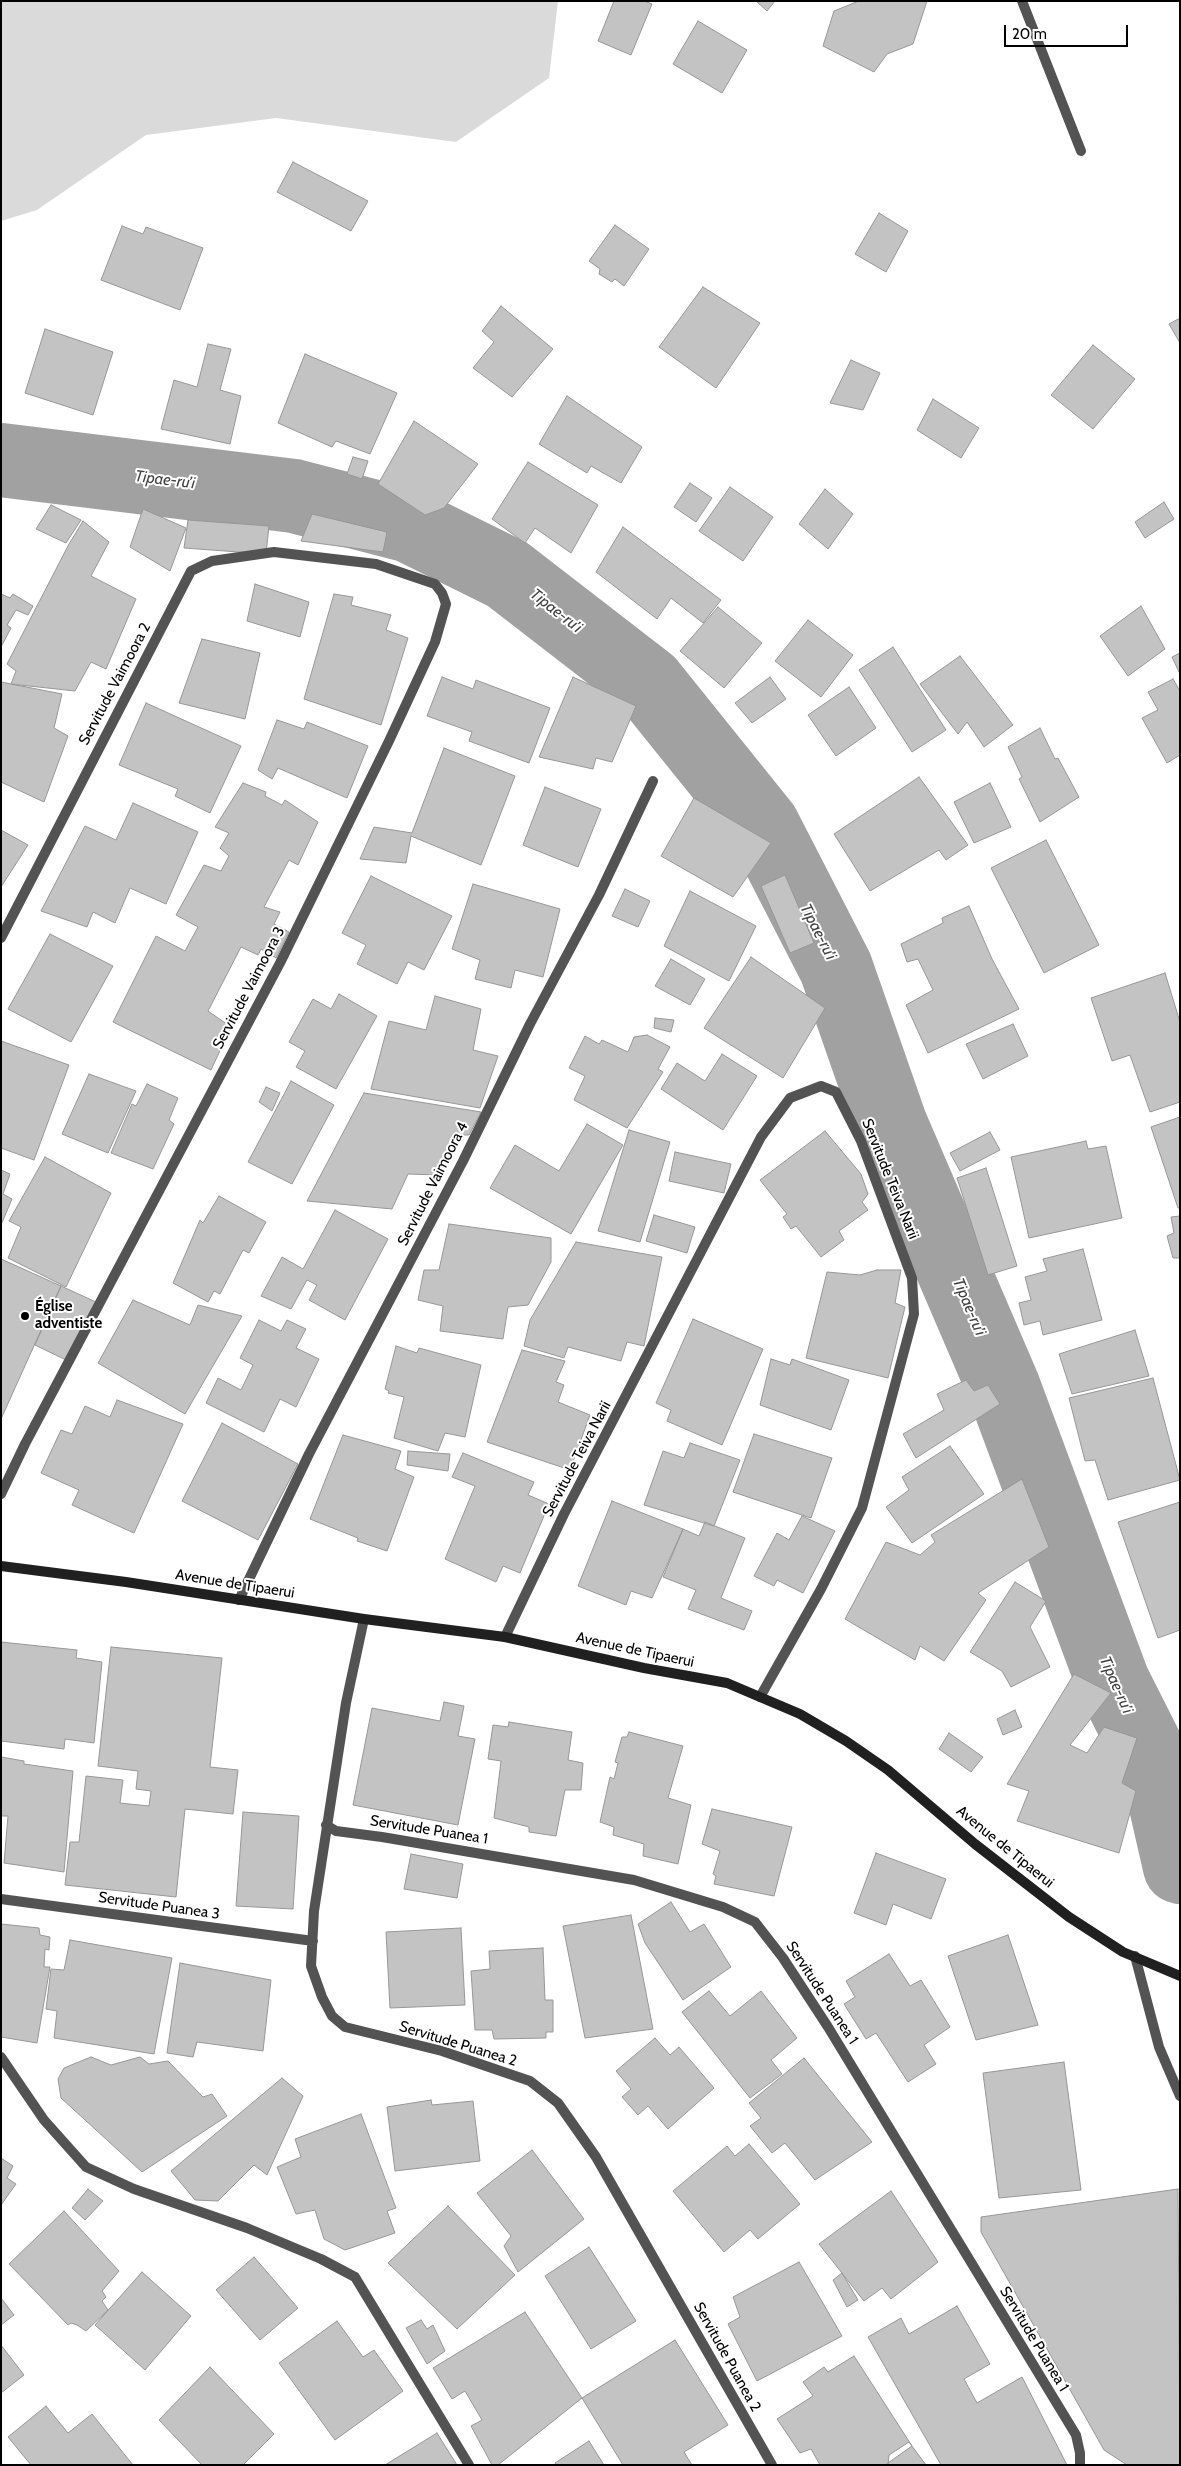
<!DOCTYPE html>
<meta charset="utf-8">
<style>
body{margin:0}
#map{position:relative;width:1181px;height:2466px;overflow:hidden;background:#fff;font-family:Cabin,sans-serif}
canvas{display:block}
.frame{position:absolute;inset:0;border:2px solid #000;pointer-events:none}
.scale{position:absolute;left:1004px;top:25px;width:124px;height:22px;box-sizing:border-box;border:2px solid #000;border-top:0;padding-left:6px;font-size:15px;line-height:18px;white-space:nowrap;color:#000;-webkit-text-stroke:4px #fff;paint-order:stroke}
</style>
<div id="map">
<canvas width="1181" height="2466"></canvas>
<div class="frame"></div>
<div class="scale">20 m</div>
</div>
<script>
const context = document.querySelector('canvas').getContext('2d');
context.lineJoin = 'round';
function fillPath(path, color) {
  context.fillStyle = color;
  context.fill(path, 'evenodd');
}
function shape(rows) {
  const path = new Path2D();
  for (const r of rows) {
    path.moveTo(r[0], r[1]);
    for (let i = 2; i < r.length; i += 2) path.lineTo(r[i], r[i + 1]);
  }
  return path;
}
function stroke(path, color, width, dash) {
  context.strokeStyle = color;
  context.lineWidth = width;
  context.lineCap = dash ? 'butt' : 'round';
  context.setLineDash(dash || []);
  context.stroke(path);
}
function write(font, color, halo, rows, align = 'center') {
  context.font = font + ' Cabin,sans-serif';
  context.lineWidth = 4;
  context.setLineDash([]);
  context.textBaseline = 'middle';
  context.strokeStyle = halo;
  context.fillStyle = color;
  for (const [text, x, y, turn = 0] of rows) {
    context.save();
    context.translate(x, y);
    context.rotate((+turn || 0) * Math.PI / 180);
    context.textAlign = isNaN(turn) ? turn : align;
    if (halo) context.strokeText(text, 0, 0);
    context.fillText(text, 0, 0);
    context.restore();
  }
}
const green = shape([
 [1,1,558,1,549,78,456,142,276,118,146,135,37,210,1,221]
]);
const river = shape([
 [1,460,294,496,410,526,507,574,648,683,763,826,836,968,890,1123,1003,1386,1113,1682,1158,1771,1180,1867]
]);
const building = shape([
 [614,1,644,1,652,4,631,55,598,41,614,1],
 [756,1,775,1,767,11,756,1],
 [859,1,927,1,913,44,887,54,874,72,823,46,834,11,859,1],
 [698,21,747,50,722,93,673,64,698,21],
 [293,162,368,201,351,231,277,192,293,162],
 [879,213,908,231,886,272,855,254,879,213],
 [615,225,649,249,624,286,615,279,612,282,599,274,600,269,589,261,615,225],
 [122,226,143,234,146,227,203,248,180,310,101,280,122,226],
 [703,287,760,323,716,388,659,347,703,287],
 [501,306,553,349,512,397,473,368,494,342,482,331,501,306],
 [1180,318,1180,343,1169,324,1180,318],
 [45,329,113,352,93,415,25,393,45,329],
 [208,344,231,349,220,390,241,396,230,444,161,429,174,380,197,387,208,344],
 [1093,345,1135,379,1093,429,1051,395,1093,345],
 [305,354,397,393,370,454,336,441,332,447,278,423,305,354],
 [851,360,880,373,863,410,830,403,851,360],
 [567,396,642,447,621,483,591,466,587,473,539,444,567,396],
 [933,399,979,428,961,458,917,430,933,399],
 [414,421,478,464,444,508,425,515,378,484,414,421],
 [353,457,368,461,362,479,347,474,353,457],
 [528,462,598,505,571,553,535,528,525,543,492,519,528,462],
 [690,483,712,498,696,522,674,507,690,483],
 [730,487,773,517,743,561,699,531,730,487],
 [825,489,853,514,828,549,799,524,825,489],
 [1164,502,1174,519,1145,538,1135,522,1164,502],
 [51,505,81,520,66,543,36,529,51,505],
 [143,509,186,528,170,571,130,547,143,509],
 [312,514,387,532,383,552,301,541,312,514],
 [188,520,269,526,266,554,184,548,188,520],
 [83,521,109,542,91,576,136,599,106,669,91,662,75,691,11,684,16,671,7,664,69,544,83,521],
 [623,527,721,600,703,623,671,598,657,619,596,572,623,527],
 [255,584,309,602,300,637,247,621,255,584],
 [1,594,10,598,13,594,33,606,28,615,16,610,7,625,11,628,1,647,1,594],
 [334,594,353,597,351,605,391,615,386,630,408,638,381,725,304,699,334,594],
 [1141,606,1165,649,1128,676,1100,636,1141,606],
 [718,607,762,643,724,688,680,651,718,607],
 [808,620,853,655,821,697,775,661,808,620],
 [202,639,260,653,245,719,179,703,202,639],
 [893,647,946,730,912,752,859,670,893,647],
 [1180,653,1180,674,1172,657,1180,653],
 [960,656,1013,725,984,747,967,722,958,734,920,684,960,656],
 [442,677,473,689,476,680,550,708,529,763,469,741,472,732,427,716,442,677],
 [573,677,636,706,612,762,596,758,593,769,539,757,573,677],
 [770,677,786,699,752,723,735,703,770,677],
 [1173,679,1180,691,1180,755,1167,763,1142,718,1158,710,1148,692,1173,679],
 [1,682,62,694,54,728,68,736,44,802,1,782,1,682],
 [849,687,876,728,836,756,808,715,849,687],
 [146,703,241,746,210,813,175,796,178,789,119,765,146,703],
 [277,720,304,729,307,722,368,746,347,798,278,768,272,779,258,770,277,720],
 [1040,728,1055,759,1058,758,1079,797,1040,822,1019,779,1022,777,1008,747,1040,728],
 [444,748,515,776,481,865,411,836,406,863,360,859,374,827,412,833,444,748],
 [919,777,968,845,946,860,939,850,870,891,834,834,919,777],
 [243,783,266,792,265,796,282,805,285,800,318,822,298,865,289,860,264,907,280,912,274,924,289,932,276,958,261,949,258,955,241,947,208,1011,231,1027,211,1070,113,1022,156,936,185,951,198,927,176,915,204,865,221,871,229,856,220,848,229,833,215,827,243,783],
 [990,783,1011,827,974,843,954,802,990,783],
 [545,787,601,809,578,867,523,845,545,787],
 [694,798,771,843,733,897,661,856,694,798],
 [133,803,198,832,166,904,130,888,115,923,93,912,87,927,41,911,85,826,116,840,133,803],
 [1,830,28,845,1,887,1,830],
 [1046,840,1099,945,1044,973,991,868,1046,840],
 [785,875,814,943,790,953,761,886,785,875],
 [371,876,452,916,424,970,408,962,397,984,357,964,366,945,342,933,371,876],
 [473,884,560,909,543,977,515,970,511,988,475,979,480,960,452,949,473,884],
 [625,889,650,901,638,927,612,916,625,889],
 [690,891,756,926,729,981,664,946,690,891],
 [969,906,992,959,1019,1009,928,1053,906,1005,933,990,918,959,907,962,901,944,943,923,942,918,969,906],
 [50,934,113,966,71,1042,8,1009,50,934],
 [751,957,825,1008,783,1078,704,1028,751,957],
 [671,959,705,979,690,1005,655,986,671,959],
 [1165,973,1180,1022,1180,1102,1150,1112,1130,1055,1112,1061,1091,998,1165,973],
 [339,994,377,1016,336,1089,296,1067,305,1051,289,1042,313,999,331,1009,339,994],
 [435,996,481,1009,473,1050,498,1056,480,1108,371,1089,389,1021,426,1030,435,996],
 [655,1018,674,1020,671,1032,654,1028,655,1018],
 [1013,1024,1028,1056,983,1079,966,1044,1013,1024],
 [647,1035,670,1047,658,1069,663,1072,627,1128,574,1100,585,1076,569,1068,585,1036,599,1044,602,1040,628,1052,634,1037,647,1035],
 [1,1041,69,1065,34,1160,1,1148,1,1041],
 [722,1054,757,1076,723,1130,661,1089,677,1063,705,1081,722,1054],
 [89,1074,136,1091,108,1153,62,1134,89,1074],
 [291,1081,334,1105,292,1184,248,1162,291,1081],
 [147,1084,178,1098,169,1120,174,1124,153,1169,111,1153,132,1104,136,1106,147,1084],
 [266,1087,280,1093,272,1111,259,1102,266,1087],
 [364,1093,481,1112,469,1135,463,1135,438,1175,408,1174,392,1209,307,1201,364,1093],
 [1180,1117,1180,1208,1178,1208,1151,1127,1180,1117],
 [587,1124,623,1145,571,1234,490,1188,515,1145,559,1171,587,1124],
 [629,1130,670,1142,640,1242,598,1231,629,1130],
 [825,1131,861,1174,868,1194,862,1202,868,1210,839,1231,844,1240,821,1257,796,1226,791,1229,783,1217,787,1214,760,1180,825,1131],
 [990,1132,1000,1150,960,1171,950,1153,990,1132],
 [1086,1141,1088,1149,1106,1146,1122,1218,1029,1238,1011,1157,1086,1141],
 [675,1152,731,1164,724,1193,669,1181,675,1152],
 [45,1157,111,1193,66,1287,8,1258,21,1227,9,1221,45,1157],
 [986,1168,1017,1266,988,1275,957,1178,986,1168],
 [1,1170,10,1174,3,1194,12,1199,1,1225,1,1170],
 [219,1196,266,1222,249,1253,243,1250,220,1294,214,1291,208,1302,173,1283,200,1220,203,1223,219,1196],
 [335,1210,388,1239,345,1320,309,1300,317,1285,307,1280,291,1309,261,1296,282,1257,303,1269,335,1210],
 [654,1215,695,1227,687,1253,646,1241,654,1215],
 [1180,1216,1180,1258,1173,1258,1167,1236,1174,1233,1171,1217,1180,1216],
 [449,1224,551,1238,551,1262,528,1305,508,1307,503,1339,440,1331,443,1306,418,1300,424,1270,439,1270,449,1224],
 [576,1242,662,1257,644,1346,627,1342,621,1361,568,1347,564,1358,524,1346,530,1320,576,1242],
 [1083,1249,1102,1320,1043,1335,1040,1321,1024,1325,1019,1303,1031,1300,1025,1277,1047,1271,1043,1259,1083,1249],
 [1,1259,61,1286,1,1419,1,1259],
 [877,1270,901,1270,895,1303,905,1307,888,1378,806,1358,827,1272,860,1275,877,1270],
 [61,1286,96,1302,66,1360,35,1345,61,1286],
 [133,1300,190,1325,198,1305,242,1316,185,1414,98,1363,133,1300],
 [693,1319,763,1349,722,1445,667,1421,671,1410,656,1403,693,1319],
 [259,1320,281,1331,287,1320,306,1329,296,1348,319,1359,296,1407,280,1399,264,1432,206,1403,218,1378,241,1390,253,1365,240,1358,259,1320],
 [1135,1330,1149,1376,1072,1394,1059,1354,1135,1330],
 [396,1346,417,1353,419,1348,481,1365,465,1437,445,1433,438,1451,394,1438,404,1397,388,1393,389,1391,385,1389,396,1346],
 [522,1350,565,1361,556,1382,564,1385,558,1402,590,1415,570,1470,487,1442,522,1350],
 [771,1359,790,1365,792,1359,849,1380,831,1430,760,1405,771,1359],
 [1153,1378,1180,1480,1108,1500,1095,1460,1085,1461,1069,1398,1153,1378],
 [966,1380,974,1391,988,1385,1000,1404,916,1458,903,1434,944,1410,937,1394,966,1380],
 [117,1400,183,1424,134,1533,72,1505,79,1490,41,1473,61,1430,72,1434,85,1406,110,1417,117,1400],
 [222,1423,298,1464,258,1540,182,1501,222,1423],
 [754,1434,832,1458,811,1518,733,1492,754,1434],
 [343,1435,401,1451,395,1469,414,1477,387,1551,357,1541,358,1538,310,1519,343,1435],
 [690,1443,740,1460,714,1526,644,1505,663,1451,684,1458,690,1443],
 [950,1446,984,1494,912,1543,886,1507,909,1490,902,1477,950,1446],
 [408,1451,450,1454,448,1471,407,1465,408,1451],
 [463,1453,534,1482,528,1495,549,1504,520,1573,503,1566,496,1582,445,1559,475,1486,452,1477,463,1453],
 [1022,1479,1049,1547,978,1593,986,1600,944,1661,920,1646,915,1660,845,1619,886,1542,920,1555,935,1542,931,1535,1022,1479],
 [612,1501,683,1529,652,1598,631,1591,626,1605,578,1586,612,1501],
 [1180,1502,1180,1630,1158,1638,1118,1522,1180,1502],
 [802,1516,835,1531,803,1593,777,1580,774,1586,754,1576,777,1533,789,1540,802,1516],
 [705,1522,745,1538,721,1598,752,1611,744,1630,688,1609,696,1590,663,1577,683,1529,699,1536,705,1522],
 [1015,1582,1046,1601,1030,1627,1050,1667,1011,1687,1002,1671,970,1652,1015,1582],
 [1,1642,77,1650,76,1658,102,1662,94,1743,65,1739,64,1749,1,1741,1,1642],
 [111,1647,222,1658,210,1767,238,1770,233,1814,185,1809,176,1897,65,1885,70,1842,79,1842,86,1776,123,1780,120,1803,149,1806,151,1791,136,1789,138,1771,98,1766,111,1647],
 [1074,1674,1111,1693,1070,1745,1087,1753,1104,1727,1137,1738,1122,1783,1136,1791,1119,1853,1017,1821,1029,1791,1007,1784,1074,1674],
 [444,1702,464,1706,458,1736,475,1739,458,1825,353,1805,372,1708,440,1721,444,1702],
 [1015,1710,1022,1727,1003,1735,997,1719,1015,1710],
 [509,1722,572,1732,568,1760,583,1763,581,1790,565,1790,556,1836,529,1832,529,1827,494,1818,501,1761,488,1759,493,1725,508,1727,509,1722],
 [629,1732,683,1746,668,1798,691,1805,678,1864,643,1856,644,1844,613,1835,614,1827,600,1822,610,1777,614,1779,618,1763,615,1762,622,1737,627,1737,629,1732],
 [949,1733,983,1757,971,1772,939,1749,949,1733],
 [1,1757,24,1761,24,1764,73,1771,64,1872,4,1863,8,1816,1,1816,1,1757],
 [712,1809,792,1827,774,1896,714,1884,716,1876,713,1874,720,1851,702,1844,712,1809],
 [243,1812,299,1816,293,1909,236,1906,243,1812],
 [876,1853,946,1879,931,1919,893,1904,886,1925,854,1913,876,1853],
 [411,1854,463,1864,457,1898,404,1889,411,1854],
 [671,1902,690,1932,704,1924,731,1967,683,2000,645,1943,638,1924,671,1902],
 [631,1915,653,2029,585,2038,563,1926,631,1915],
 [1,1924,39,1928,40,1935,50,1937,49,1950,45,1949,44,1967,50,1967,37,2043,1,2037,1,1924],
 [461,1928,465,2005,390,2008,386,1932,461,1928],
 [1008,1935,1038,2025,976,2040,948,1956,1008,1935],
 [70,1940,172,1958,154,2054,54,2038,57,2011,46,2009,51,1969,64,1970,70,1940],
 [543,1948,545,2000,553,2000,553,2032,546,2032,546,2038,494,2039,492,2030,475,2030,471,1971,490,1969,489,1951,543,1948],
 [889,1954,910,1986,921,1980,950,2027,924,2045,936,2064,908,2082,876,2033,866,2039,844,2004,855,1997,846,1981,889,1954],
 [180,1963,271,1980,263,2051,197,2042,193,2057,167,2053,180,1963],
 [709,1991,730,2016,761,1991,797,2038,771,2060,782,2074,750,2098,682,2012,709,1991],
 [655,2038,670,2055,679,2047,714,2088,668,2129,648,2106,638,2115,622,2097,631,2089,616,2071,655,2038],
 [91,2057,111,2065,140,2057,149,2064,168,2061,203,2097,212,2094,227,2116,142,2172,61,2098,58,2079,64,2068,91,2057],
 [804,2058,872,2142,815,2180,785,2143,772,2153,750,2126,761,2118,749,2103,804,2058],
 [1064,2062,1081,2190,999,2198,983,2073,1064,2062],
 [282,2078,303,2096,267,2175,254,2165,218,2201,195,2200,171,2171,282,2078],
 [431,2100,432,2105,473,2101,480,2161,395,2171,387,2107,431,2100],
 [361,2114,396,2208,387,2211,395,2233,345,2250,324,2239,315,2210,296,2214,277,2167,301,2157,295,2139,361,2114],
 [749,2144,800,2204,758,2239,750,2230,724,2252,673,2191,727,2146,735,2156,749,2144],
 [532,2150,584,2219,518,2272,504,2246,511,2236,477,2193,532,2150],
 [1,2158,13,2166,7,2178,16,2184,1,2205,1,2158],
 [88,2189,103,2201,85,2220,72,2208,88,2189],
 [1178,2189,1180,2465,1127,2465,1104,2450,981,2232,981,2217,1178,2189],
 [891,2191,938,2262,891,2299,882,2288,864,2301,819,2244,891,2191],
 [448,2206,515,2275,457,2329,388,2263,448,2206],
 [64,2211,119,2271,102,2291,106,2297,102,2301,108,2310,86,2331,77,2325,71,2323,68,2325,9,2264,64,2211],
 [589,2247,636,2321,591,2349,545,2276,589,2247],
 [254,2257,298,2308,260,2340,216,2290,254,2257],
 [799,2262,842,2336,757,2381,728,2324,740,2317,733,2297,799,2262],
 [142,2272,191,2316,145,2370,95,2325,142,2272],
 [842,2273,858,2300,847,2307,833,2280,842,2273],
 [1,2298,14,2315,1,2325,1,2298],
 [957,2306,990,2364,964,2379,977,2403,1022,2377,1067,2465,941,2465,868,2337,901,2318,909,2334,957,2306],
 [525,2312,582,2398,498,2465,492,2465,471,2426,482,2420,465,2391,452,2399,433,2368,525,2312],
 [421,2320,427,2329,433,2325,445,2351,427,2364,406,2328,421,2320],
 [337,2321,363,2357,374,2350,403,2391,335,2440,279,2363,337,2321],
 [675,2340,728,2425,684,2452,692,2465,623,2465,582,2398,675,2340],
 [1,2345,24,2375,1,2393,1,2345],
 [854,2356,912,2446,885,2465,820,2465,811,2449,800,2453,777,2419,813,2396,803,2382,824,2367,828,2372,854,2356],
 [210,2367,274,2434,243,2465,202,2465,159,2420,210,2367],
 [46,2406,68,2433,92,2414,133,2465,31,2465,8,2437,46,2406],
 [437,2433,457,2465,385,2465,437,2433],
 [589,2441,604,2465,556,2465,555,2463,589,2441],
 [909,2442,926,2465,888,2465,889,2455,909,2442]
]);
const service = shape([
 [1135,1956,1159,2047,1180,2096]
]);
const minor = shape([
 [1022,1,1081,151],
 [1,938,191,571,212,561,274,552,376,564,435,584,442,593,446,604,435,642,389,741,280,963,25,1444,1,1494],
 [239,1600,309,1454,463,1161,530,1024,599,895,653,781],
 [364,1619,346,1703,314,1911,311,1966,322,1997,332,2016,345,2027,442,2051,530,2081,558,2103,596,2157,772,2465],
 [505,1637,564,1514,761,1137,790,1098,821,1086,836,1092,861,1141,912,1278,914,1314,862,1508,821,1589,760,1697],
 [326,1825,336,1831,382,1837,634,1880,723,1907,755,1922,783,1958,828,2027,1076,2435,1080,2453,1080,2465],
 [1,1899,313,1941],
 [1,2057,44,2120,86,2167,134,2189,247,2228,321,2259,355,2277,469,2465]
]);
const secondary = shape([
 [1,1566,126,1582,364,1619,505,1637,644,1668,727,1683,800,1714,846,1741,888,1770,975,1844,1069,1917,1123,1952,1180,1976]
]);
const markers = [
 [25,1316,5,"#000"]
];
const streetNames = [
 ["Servitude Vaimoora 2",115,684,-62],
 ["Servitude Vaimoora 3",249,988,-62],
 ["Servitude Teiva Narii",890,1179,68],
 ["Servitude Vaimoora 4",433,1184,-63],
 ["Servitude Teiva Narii",577,1459,-62],
 ["Avenue de Tipaerui",235,1584,9],
 ["Avenue de Tipaerui",635,1650,12],
 ["Servitude Puanea 1",429,1830,9],
 ["Avenue de Tipaerui",1005,1847,39],
 ["Servitude Puanea 3",159,1906,8],
 ["Servitude Puanea 1",822,1993,57],
 ["Servitude Puanea 2",458,2044,17],
 ["Servitude Puanea 1",1034,2339,59],
 ["Servitude Puanea 2",727,2357,61]
];
const poiNames = [
 ["Église",35,1307],
 ["adventiste",35,1324]
];
const waterNames = [
 ["Tipae-ru’i",165,480,7],
 ["Tipae-ru’i",556,611,38],
 ["Tipae-ru’i",818,932,63],
 ["Tipae-ru’i",969,1307,67],
 ["Tipae-ru’i",1116,1685,66]
];
fillPath(green, '#dadada');
stroke(river, '#a1a1a1', 74);
fillPath(building, '#c3c3c3');
stroke(building, '#979797', 1);
stroke(service, '#535353', 10);
stroke(minor, '#535353', 10);
stroke(secondary, '#202020', 10);
for (const [x, y, r, color] of markers) {
  const dot = new Path2D();
  dot.arc(x, y, r, 0, 2 * Math.PI);
  context.fillStyle = color;
  context.fill(dot);
  stroke(dot, '#fff', 2);
}
write('15px', '#000', '#fff', streetNames);
write('bold 15px', '#000', '#fff', poiNames, 'left');
write('italic 16px', '#424242', '#fff', waterNames);
</script>
